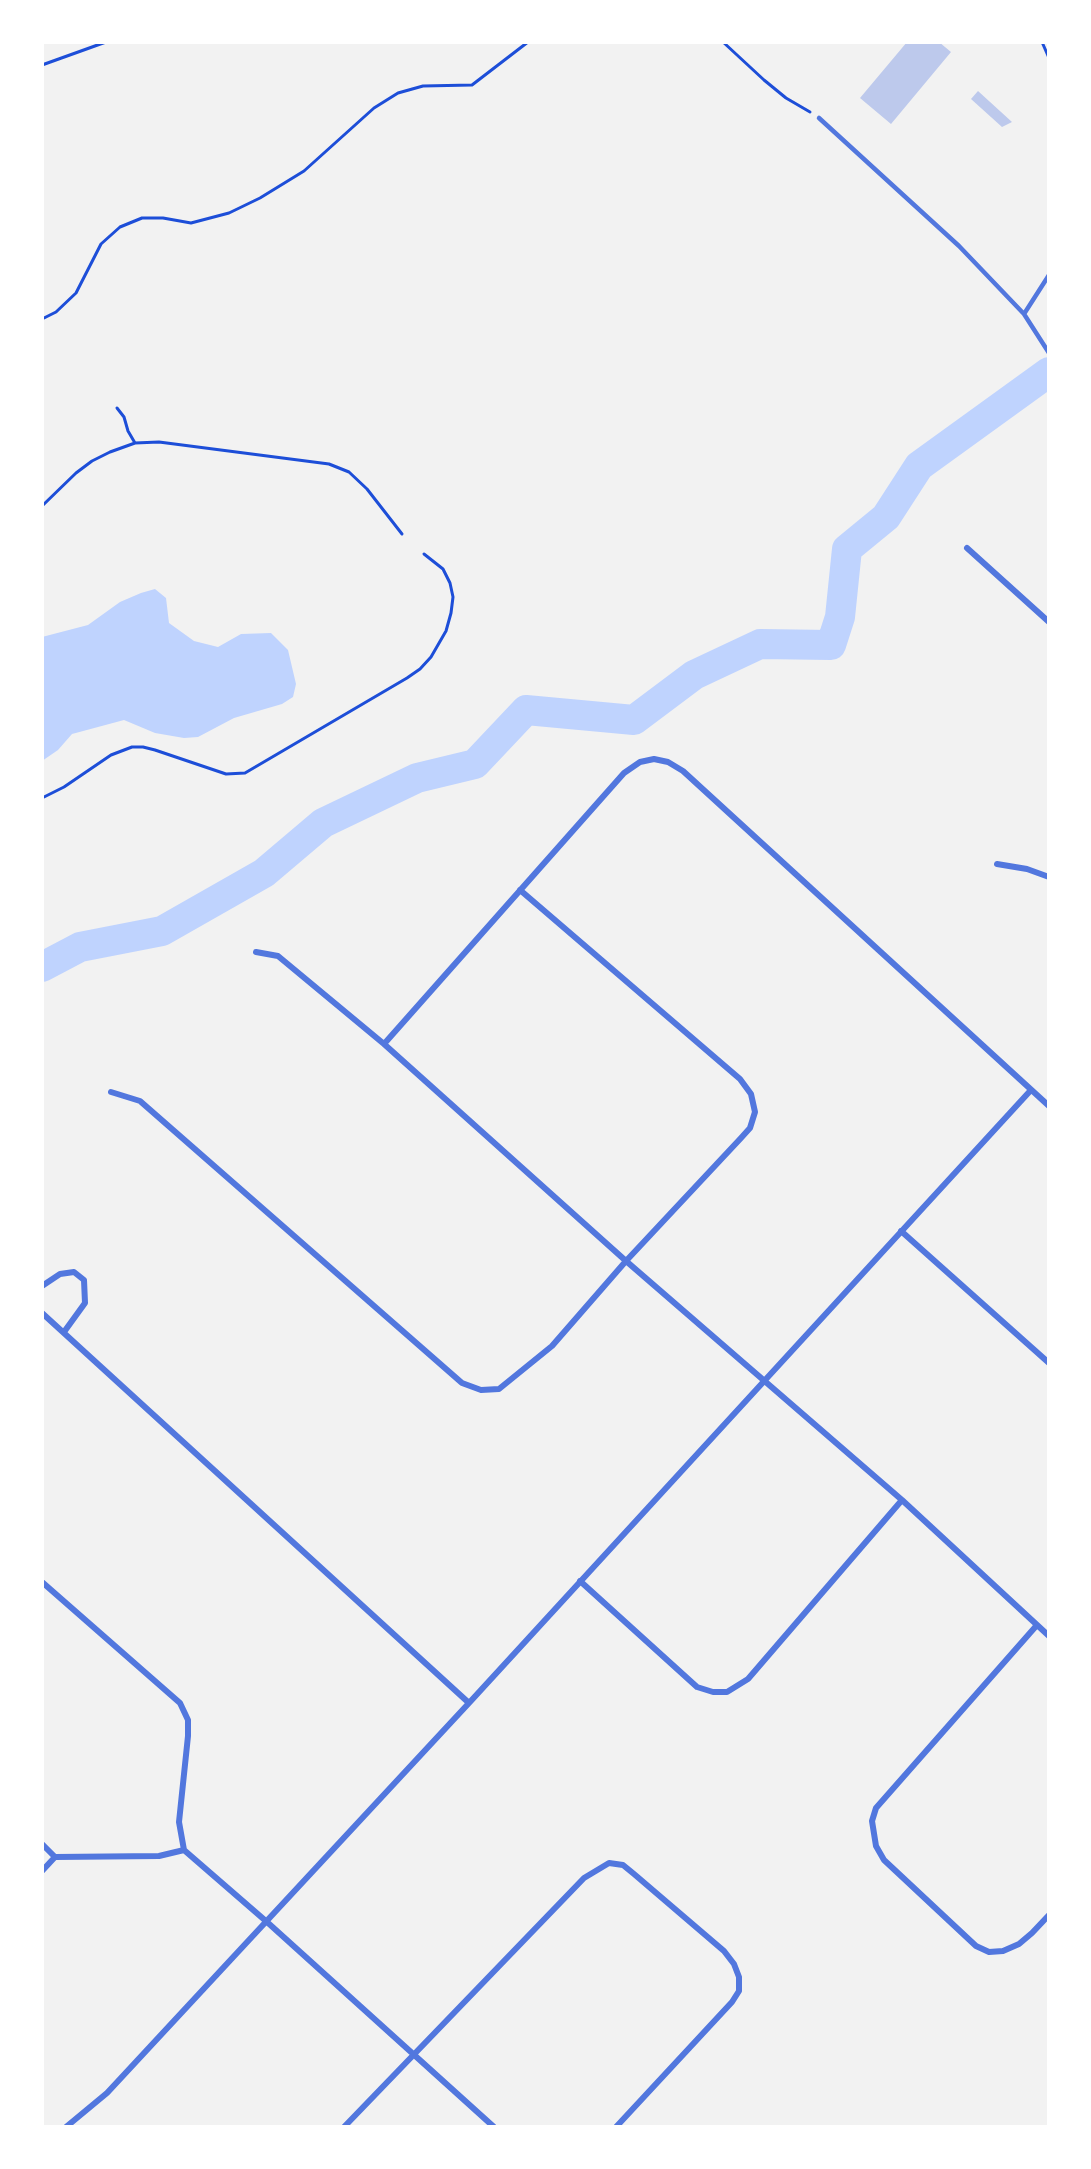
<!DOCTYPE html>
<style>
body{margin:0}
#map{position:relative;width:1091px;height:2169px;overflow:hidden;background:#f2f2f2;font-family:"Source Sans 3",sans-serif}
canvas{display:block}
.frame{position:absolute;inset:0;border:44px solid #fff;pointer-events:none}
</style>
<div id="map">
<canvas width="1091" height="2169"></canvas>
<div class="frame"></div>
</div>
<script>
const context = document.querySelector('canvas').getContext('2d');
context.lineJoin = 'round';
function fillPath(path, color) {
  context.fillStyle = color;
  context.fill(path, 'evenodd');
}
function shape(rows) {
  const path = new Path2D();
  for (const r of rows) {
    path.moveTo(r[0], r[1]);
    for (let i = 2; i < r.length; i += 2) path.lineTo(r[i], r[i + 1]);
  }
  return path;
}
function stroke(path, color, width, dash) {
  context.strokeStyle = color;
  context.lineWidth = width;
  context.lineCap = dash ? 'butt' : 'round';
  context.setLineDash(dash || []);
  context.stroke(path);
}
const water = shape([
 [155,589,166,598,169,623,194,641,218,647,241,634,271,633,288,650,296,684,293,697,282,704,234,718,198,737,184,738,155,733,124,720,72,734,58,750,42,761,42,637,88,625,120,602,141,593]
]);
const river = shape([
 [42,967,80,947,162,931,264,873,323,823,417,778,475,764,526,710,634,720,694,675,760,644,831,645,840,617,847,549,886,517,919,466,1049,372]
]);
const building = shape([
 [907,42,939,42,951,52,891,124,860,98],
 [978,91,1012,122,1002,127,971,99]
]);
const path = shape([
 [723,42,764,80,786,98,810,112],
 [1042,42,1049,58],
 [42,65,106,42],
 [42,319,56,312,76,293,101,244,120,227,142,218,163,218,191,223,229,213,260,198,304,171,374,108,398,93,423,86,472,85,528,42],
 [117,408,124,417,128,431,135,443],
 [42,506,76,473,92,461,110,452,135,443,159,442,329,464,349,472,367,489,402,534],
 [42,798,64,787,111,755,132,747,143,747,155,750,226,774,245,773,407,678,420,669,431,657,446,631,451,613,453,597,450,583,443,569,424,554]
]);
const service = shape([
 [819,118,959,246,1024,314,1049,353],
 [1024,314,1049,275]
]);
const minor = shape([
 [967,548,1049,622],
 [997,864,1027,869,1049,877],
 [256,952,278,956,384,1044,626,1261,902,1500,1049,1636],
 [384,1044,624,773,640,762,654,759,668,762,683,771,1049,1106],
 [111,1092,140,1101,462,1383,481,1390,499,1389,552,1346,626,1261,741,1138,750,1128,755,1112,751,1094,740,1079,520,890],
 [901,1231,1049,1363],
 [42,1286,60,1274,74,1272,84,1280,85,1303,64,1332],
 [42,1313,469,1703],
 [580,1581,697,1687,713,1692,727,1692,748,1679,902,1500],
 [42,1582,180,1703,188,1720,188,1736,179,1822,184,1850],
 [1037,1625,876,1808,872,1821,876,1846,884,1860,976,1946,989,1952,1003,1951,1019,1944,1032,1933,1049,1915],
 [42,1844,55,1857],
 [184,1850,267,1922,494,2127],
 [42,1871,55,1857,159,1856,184,1850],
 [66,2127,107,2093,469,1703,1031,1090],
 [344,2127,584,1878,609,1863,623,1865,634,1874,724,1951,734,1964,739,1977,739,1991,732,2002,616,2127]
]);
fillPath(water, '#bfd3fe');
stroke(river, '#bfd3fe', 30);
fillPath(building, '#bdc9ec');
stroke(path, '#1d4ed8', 3);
stroke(service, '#5277de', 4.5);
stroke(minor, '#5277de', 6);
</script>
